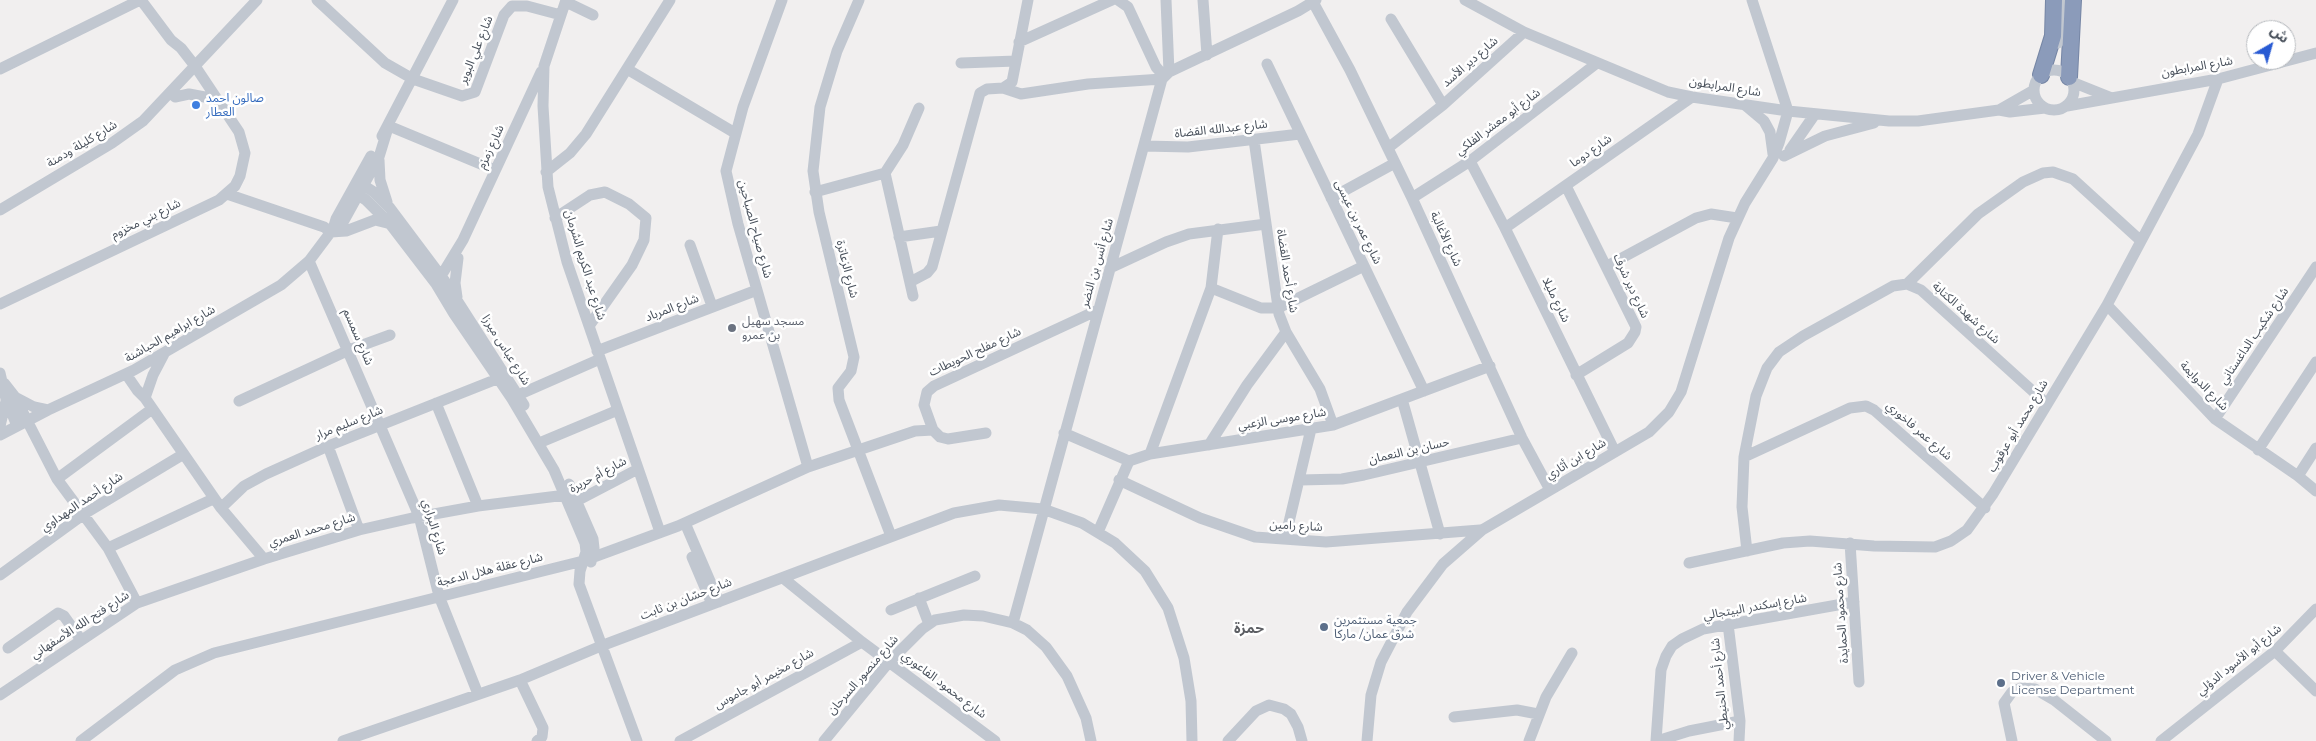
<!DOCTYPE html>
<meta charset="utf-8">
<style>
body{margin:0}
#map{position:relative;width:2316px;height:741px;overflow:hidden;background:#f1efef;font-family:Montserrat,"Noto Sans Arabic",sans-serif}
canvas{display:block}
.north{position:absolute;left:2246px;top:20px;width:50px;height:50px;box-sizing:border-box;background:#fff;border:1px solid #b6b9bd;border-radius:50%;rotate:38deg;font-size:14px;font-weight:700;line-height:20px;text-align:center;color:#48505b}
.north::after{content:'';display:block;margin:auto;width:18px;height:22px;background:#285ad3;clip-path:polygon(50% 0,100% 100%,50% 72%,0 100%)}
</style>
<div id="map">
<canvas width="2316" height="741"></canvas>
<div class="north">ش</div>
</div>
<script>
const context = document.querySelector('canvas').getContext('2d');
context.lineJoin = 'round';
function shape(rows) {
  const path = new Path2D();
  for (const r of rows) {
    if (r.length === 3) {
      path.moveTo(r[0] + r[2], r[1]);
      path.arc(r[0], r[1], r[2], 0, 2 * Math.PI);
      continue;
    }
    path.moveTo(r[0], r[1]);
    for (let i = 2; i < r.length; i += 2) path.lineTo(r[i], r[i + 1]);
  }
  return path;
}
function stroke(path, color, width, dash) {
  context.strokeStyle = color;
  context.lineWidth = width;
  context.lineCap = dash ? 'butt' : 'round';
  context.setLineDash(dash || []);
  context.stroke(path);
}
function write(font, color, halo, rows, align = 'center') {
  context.font = font + ' Montserrat,"Noto Sans Arabic",sans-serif';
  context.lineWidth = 5;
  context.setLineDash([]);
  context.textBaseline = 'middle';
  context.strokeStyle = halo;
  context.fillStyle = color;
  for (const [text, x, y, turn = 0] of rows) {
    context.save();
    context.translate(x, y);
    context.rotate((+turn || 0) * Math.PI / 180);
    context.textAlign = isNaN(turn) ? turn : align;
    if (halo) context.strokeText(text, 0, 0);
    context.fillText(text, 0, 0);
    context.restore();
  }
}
const minor = shape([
 [317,0,385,63,413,79,462,96,475,92,504,15,512,6,527,6,561,15],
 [566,0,544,66,543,106,548,187,567,262,660,532],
 [782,0,743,107,726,171,738,224,808,467],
 [859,0,837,51,820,107,813,171,819,212,854,357,851,371,838,388,839,400,891,536],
 [1118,0,1128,7,1156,67,1164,76],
 [1166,0,1169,72],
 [1203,0,1207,55],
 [1465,0,1524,32,1668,92,1692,97,1788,111,1889,121,1918,121,1999,110,2010,112,2045,108],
 [566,2,593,15],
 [1313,2,1350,70,1412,198,1522,438,1550,490],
 [1391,19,1443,105],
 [1019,42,1112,0],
 [2058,43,2062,22,2063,0],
 [961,63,1016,61],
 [1267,64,1424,391],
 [0,69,140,0],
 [627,69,735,133],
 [2054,90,20],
 [2072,82,2112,98],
 [1003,88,1021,94,1088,84,1162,79],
 [175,97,189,94,210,98],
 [1745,105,1764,121,1770,132,1773,154],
 [2067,106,2218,79,2316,53],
 [1999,110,2034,90],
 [389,126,495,170],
 [382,136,453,0],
 [1254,140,1279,314,1286,332,1320,389,1333,425],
 [1144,146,1188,147,1300,134],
 [1388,148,1443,105,1524,32],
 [1790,150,1815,114],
 [1784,156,1825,136,1874,123],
 [379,160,380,180,387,202],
 [1470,161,1505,228,1615,452],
 [546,172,570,153,586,134,670,0],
 [885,173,913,296],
 [357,181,374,192,390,208,444,280,524,405],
 [1566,186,1636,327,1635,332,1628,343,1576,375],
 [352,191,366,200,390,224,436,284,454,314,512,399,554,470,585,543,586,552,580,571,579,584,637,741],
 [815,192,885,173,903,145,919,108],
 [227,194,324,227,331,232,346,231,375,220,387,223],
 [1331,198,1395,163],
 [1412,198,1470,161,1597,63],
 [0,210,112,143,143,121,257,0],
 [555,218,590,195,605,192,629,204,646,218,644,240,632,265,589,326],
 [1505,228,1692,97],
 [333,229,336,219,371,156],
 [899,237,941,231],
 [690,245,712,306],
 [309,261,419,516,439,596,478,694],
 [1607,266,1696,218,1711,214,1737,218],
 [1110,268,1166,242,1189,234,1266,224],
 [438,281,463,240,541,72],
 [910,282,927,273,932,267,980,93,987,89,1003,88,1012,82,1028,0],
 [1907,284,1978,214,2023,182,2043,173,2053,172,2073,179,2141,241],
 [1211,288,1261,308,1278,308,1364,266],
 [457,297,455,283,458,258],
 [0,304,219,200,235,186,240,176,245,153,239,132,195,66,181,48,171,40,141,0],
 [2107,305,2215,419,2298,476,2316,491],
 [597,351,757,290],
 [0,373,6,399,17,426],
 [126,374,137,390,145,398,221,508,264,559,359,530,412,518,478,506,566,495],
 [4,383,15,397,57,479,108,548,137,603],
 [518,395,600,359],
 [15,397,34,407,48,410],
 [145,398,153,375,164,354],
 [1402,399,1440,534],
 [239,401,349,350,390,335],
 [436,403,478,506],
 [2215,419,2316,267],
 [0,426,6,401],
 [986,433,948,439,940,437,933,430,924,405,927,392,934,386,1098,310],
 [1064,433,1129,461,1150,454,1333,425,1490,366],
 [0,435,48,410,134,370,281,285,309,261,333,229,342,224,379,157,387,131],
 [539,443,618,410],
 [1209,445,1247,385,1286,332],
 [328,446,359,530],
 [2258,450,2316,362],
 [1150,454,1211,288,1218,229],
 [1744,457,1850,408,1866,406,1874,410,1985,508],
 [2298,476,2316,448],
 [57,479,152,409],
 [1119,480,1200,518,1255,537,1326,542,1480,530],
 [1300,480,1342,479,1364,475,1522,438],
 [569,484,593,539,594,548,591,562],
 [571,504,638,469],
 [221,508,244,486,266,474,328,446,497,379],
 [685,523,719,602],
 [1098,532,1129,461],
 [1285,539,1311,429],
 [1850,543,1859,682],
 [108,548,213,499],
 [1747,551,1742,507,1744,457,1756,396,1767,368,1779,352,1803,336,1893,286,1907,284,1921,290,2047,404],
 [692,557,712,604],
 [1689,563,1783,543,1810,541,1874,546,1935,547,1951,541,1967,530,1993,494,2107,305,2198,134,2218,79],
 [0,575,84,514,182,455],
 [783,578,862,642,995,741],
 [919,598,929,624],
 [891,610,975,576],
 [1013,623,1162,79,1169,72,1298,11,1316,0],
 [1728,624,1740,721,1739,741],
 [8,648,58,613,64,616,81,640],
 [2275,651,2316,691],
 [520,680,543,728,542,737,537,741],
 [0,695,137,603,264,559],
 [1454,717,1517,710,1538,714],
 [81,741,175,670,214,653,583,561,678,526,808,467,915,431,933,430],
 [343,741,520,680,601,646,954,513,999,505,1043,509,1082,523,1115,543,1145,571,1168,608,1184,658,1191,701,1192,741],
 [680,741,862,642],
 [824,741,889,662,922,629,935,620,964,615,983,616,1013,623,1027,630,1046,647,1067,676,1086,718,1091,741],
 [1228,741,1256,711,1269,705,1284,709,1291,714,1298,727,1302,741],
 [1367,741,1371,695,1381,662,1407,612,1443,564,1482,530,1649,432,1669,412,1681,392,1729,238,1745,203,1773,158,1779,143,1788,111,1752,0],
 [1529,741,1546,697,1572,653],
 [1656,741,1661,670,1666,656,1672,646,1682,639,1703,629,1854,602],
 [1657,741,1689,731,1740,721],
 [2012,741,2004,703,2012,692,2021,688,2035,689,2054,700,2106,741],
 [2161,741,2275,651,2316,609]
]);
const highway = shape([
 [2041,75,2053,36,2054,0],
 [2069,77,2073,0]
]);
const markers = [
 [196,105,5,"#3f7fe0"],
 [732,328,5,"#6b7280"],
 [1324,627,5,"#5c6f8a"],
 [2001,683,5,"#5c6f8a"]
];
const streetNames = [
 ["شارع علي البوير",476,50,-68],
 ["شارع دير الأسد",1470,62,-41],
 ["شارع المرابطون",2197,67,-10],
 ["شارع المرابطون",1725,87,9],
 ["شارع أبو معشر الفلكي",1498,122,-37],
 ["شارع عبدالله القضاة",1221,129,-6],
 ["شارع كليلة ودمنة",82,144,-31],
 ["شارع زمزم",491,147,-65],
 ["شارع دوما",1591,151,-35],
 ["شارع بني مخزوم",146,219,-26],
 ["شارع عمر بن عيسى",1358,222,64],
 ["شارع صياح الصباحين",755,229,75],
 ["شارع الأغالبة",1446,239,65],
 ["شارع أنس بن النضر",1097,263,-74],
 ["شارع عبد الكريم الشرمان",585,265,73],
 ["شارع الزعاترة",847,269,76],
 ["شارع أحمد القضاة",1287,271,81],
 ["شارع دير شرف",1631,286,65],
 ["شارع مليلا",1556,300,64],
 ["شارع المرباد",672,308,-21],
 ["شارع شهدة الكتابة",1966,313,42],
 ["شارع ابراهيم الحباشنة",170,334,-30],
 ["شارع شكيب الداغستاني",2254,336,-56],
 ["شارع سمسم",358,337,67],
 ["شارع عباس ميرزا",506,350,58],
 ["شارع مفلح الحويطات",975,352,-25],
 ["شارع الدوايمة",2204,386,46],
 ["شارع موسى الزعبي",1282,419,-9],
 ["شارع سليم مرار",349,423,-22],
 ["شارع محمد أبو عرقوب",2018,426,-59],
 ["شارع عمر فاخوري",1919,431,41],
 ["حسان بن النعمان",1409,451,-13],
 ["شارع ابن أثاري",1576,459,-31],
 ["شارع أم حريرة",598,475,-28],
 ["شارع أحمد المهداوي",82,502,-34],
 ["شارع رامين",1296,526,3],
 ["شارع البراري",434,527,73],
 ["شارع محمد العمري",312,530,-17],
 ["شارع عقلة هلال الدعجة",490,570,-14],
 ["شارع حسّان بن ثابت",686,599,-21],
 ["شارع إسكندر البيتجالي",1755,607,-10],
 ["شارع محمود الحمايدة",1841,613,-94],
 ["شارع فتح الله الأصفهاني",80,625,-33],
 ["شارع أبو الأسود الدؤلي",2239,660,-39],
 ["شارع منصور السرحان",863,675,-49],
 ["شارع مخيمر أبو جاموس",764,679,-29],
 ["شارع أحمد الحنيطي",1720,684,-96],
 ["شارع محمود الفاعوري",944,685,37]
];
const shopNames = [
 ["صالون احمد",206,98],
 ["العطار",206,112]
];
const worshipNames = [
 ["مسجد سهيل",742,321],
 ["بن عمرو",742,335]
];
const serviceNames = [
 ["جمعية مستثمرين",1334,620],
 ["شرق عمان/ ماركا",1334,634],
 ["Driver & Vehicle",2011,676],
 ["License Department",2011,690]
];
const neighbourhoodNames = [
 ["حمزة",1249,629]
];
stroke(highway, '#7686a5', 18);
stroke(minor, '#c1c7d0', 11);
stroke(highway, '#8b9bba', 16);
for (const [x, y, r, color] of markers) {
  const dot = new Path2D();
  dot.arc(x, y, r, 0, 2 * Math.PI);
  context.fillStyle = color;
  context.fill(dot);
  stroke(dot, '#fff', 2);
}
write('12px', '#48505b', '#fff', streetNames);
write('12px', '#366cbe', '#fff', shopNames, 'left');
write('12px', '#5b616d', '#fff', worshipNames, 'left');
write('12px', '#4e5e75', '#fff', serviceNames, 'left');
write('bold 14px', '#5c5e63', '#fff', neighbourhoodNames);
</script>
